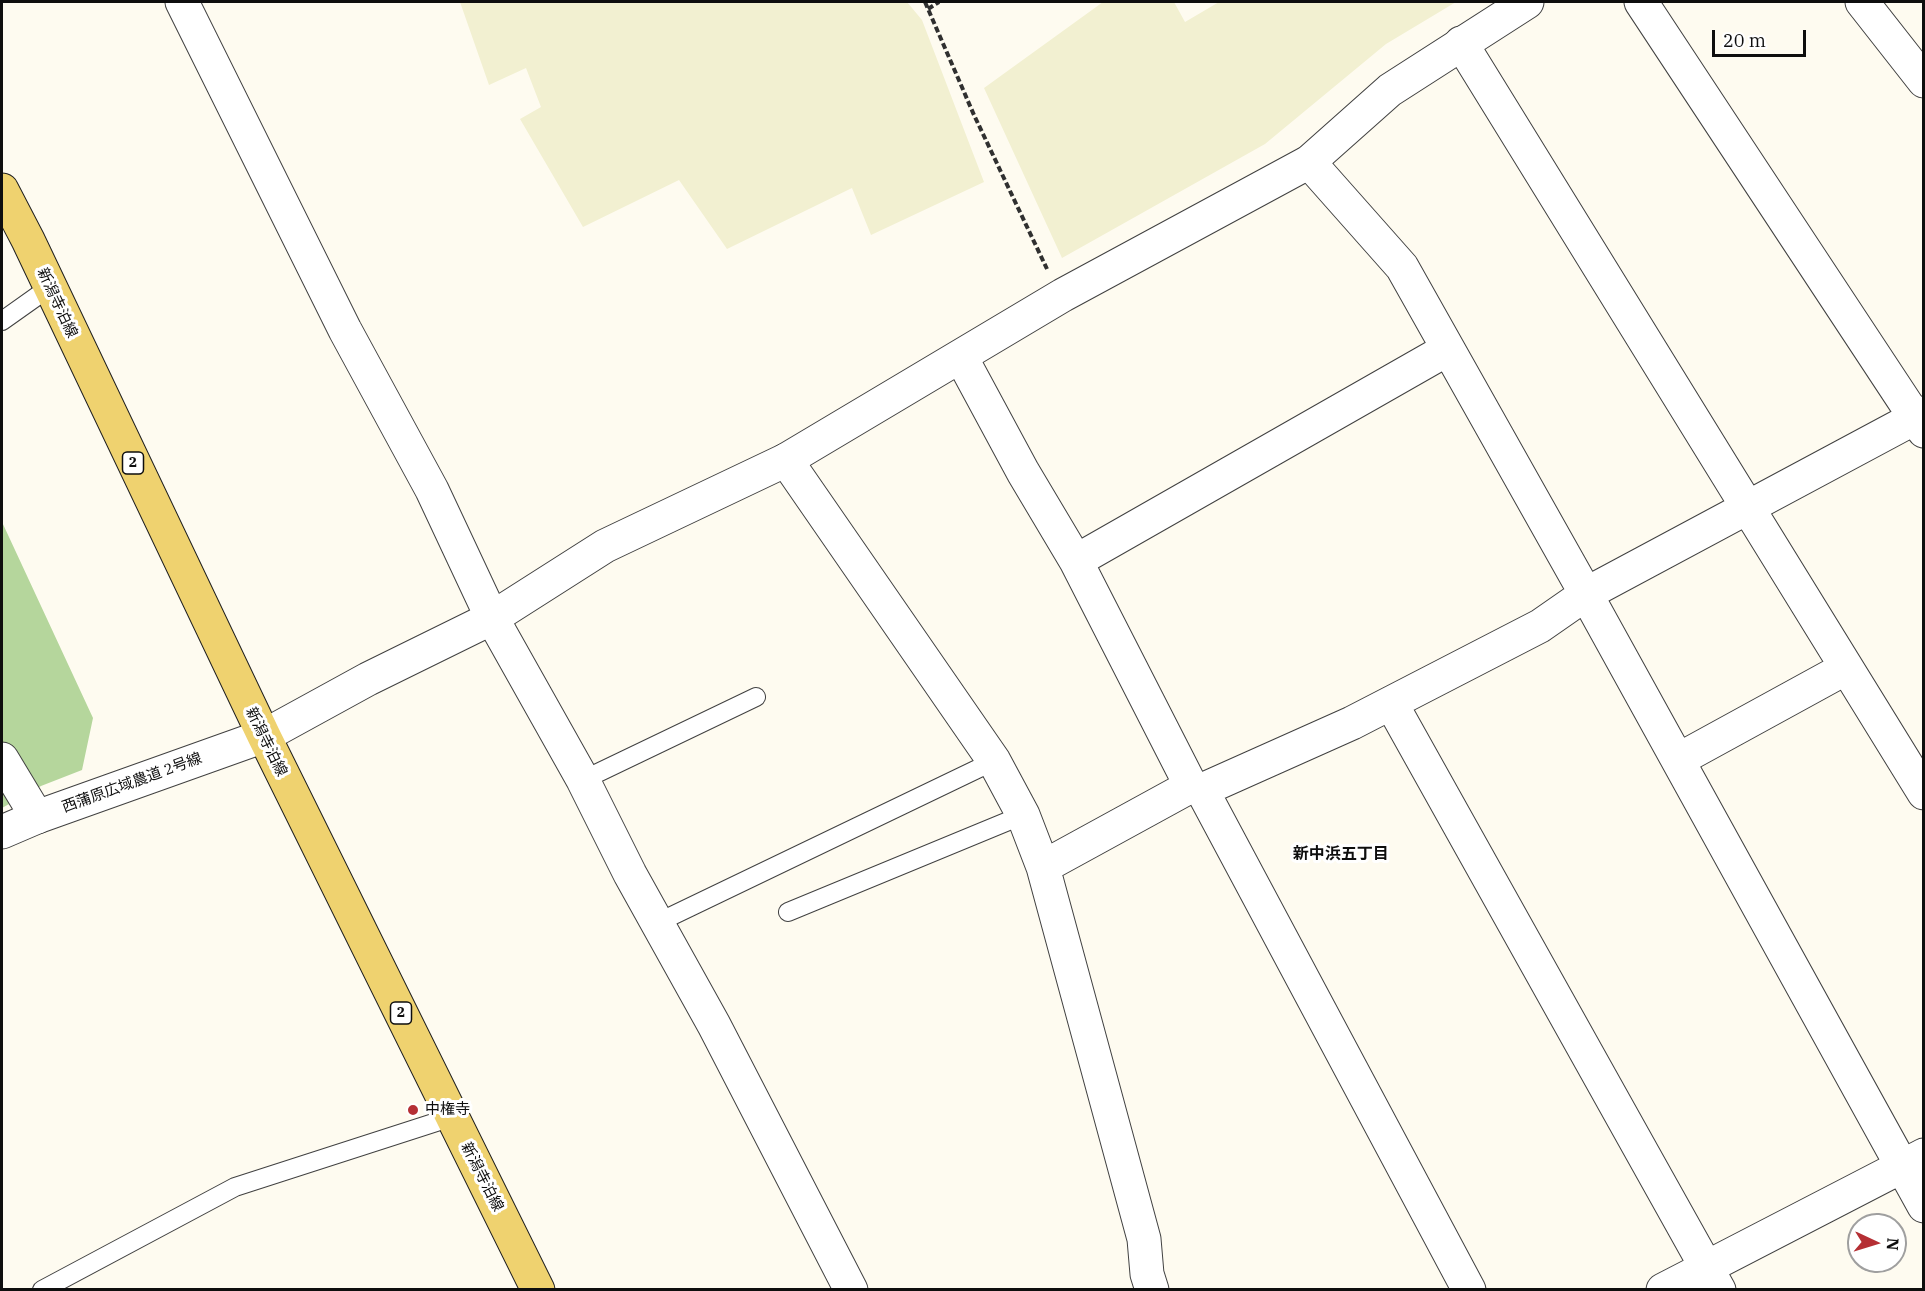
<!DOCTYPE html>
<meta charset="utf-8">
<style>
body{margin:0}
#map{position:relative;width:1925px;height:1291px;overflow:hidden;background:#fefbf0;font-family:"IBM Plex Serif",serif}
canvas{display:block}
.frame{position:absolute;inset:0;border:3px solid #0e0e0e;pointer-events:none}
.north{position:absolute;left:1847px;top:1213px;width:60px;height:60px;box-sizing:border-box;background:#fff;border:2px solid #9f9f9f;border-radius:50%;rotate:94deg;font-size:16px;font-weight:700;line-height:24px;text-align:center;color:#0e0e0e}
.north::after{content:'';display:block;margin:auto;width:21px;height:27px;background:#b52f34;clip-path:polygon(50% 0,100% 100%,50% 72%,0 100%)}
.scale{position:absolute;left:1712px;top:30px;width:94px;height:27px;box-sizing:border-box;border:3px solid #0e0e0e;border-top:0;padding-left:8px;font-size:18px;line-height:21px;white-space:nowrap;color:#0e0e0e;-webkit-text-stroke:4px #fff;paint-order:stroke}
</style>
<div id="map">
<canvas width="1925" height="1291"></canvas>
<div class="frame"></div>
<div class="north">N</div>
<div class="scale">20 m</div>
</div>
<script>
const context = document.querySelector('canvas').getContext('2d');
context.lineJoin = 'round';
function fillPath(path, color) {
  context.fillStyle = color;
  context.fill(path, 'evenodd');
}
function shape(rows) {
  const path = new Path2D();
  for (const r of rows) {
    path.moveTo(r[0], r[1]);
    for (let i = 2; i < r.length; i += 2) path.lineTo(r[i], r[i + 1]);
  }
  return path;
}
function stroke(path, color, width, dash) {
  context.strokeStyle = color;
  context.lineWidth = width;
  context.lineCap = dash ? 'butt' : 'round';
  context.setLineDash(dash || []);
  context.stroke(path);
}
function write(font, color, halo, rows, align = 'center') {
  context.font = font + ' "IBM Plex Serif","Noto Sans JP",serif';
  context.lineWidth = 6;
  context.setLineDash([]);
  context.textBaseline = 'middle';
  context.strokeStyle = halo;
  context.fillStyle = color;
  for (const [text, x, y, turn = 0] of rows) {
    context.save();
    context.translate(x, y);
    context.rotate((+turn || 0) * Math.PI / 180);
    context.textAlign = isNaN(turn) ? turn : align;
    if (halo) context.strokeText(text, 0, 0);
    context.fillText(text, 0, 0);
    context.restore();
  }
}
const farmland = shape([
 [460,2,907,2,922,20,984,182,871,235,852,188,727,249,679,180,583,227,520,119,541,107,526,68,489,85],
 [1103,2,1174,2,1185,22,1219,2,1456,2,1386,44,1265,144,1062,258,984,88]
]);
const forest = shape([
 [2,522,93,718,82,770,41,786,2,808]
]);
const path = shape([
 [925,2,974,115,1047,269],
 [928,9,939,2]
]);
const service = shape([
 [2,321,50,287],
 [583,780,756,697],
 [788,912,1023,815],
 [657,923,994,761],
 [42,1290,235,1187,452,1117]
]);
const minor = shape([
 [182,2,345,330,432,490,492,618,583,780,630,874,714,1025,851,1290],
 [1641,2,1924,431],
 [1862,2,1924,81],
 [1461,43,1924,793],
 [1309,162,1402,267,1586,594,1924,1206],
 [961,357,1023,472,1076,561,1191,786,1043,867],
 [786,460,994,761,1023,815,1043,867,1144,1239,1147,1274,1152,1290],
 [1076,561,1448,349],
 [1391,703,1719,1290],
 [2,759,37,817],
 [1678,760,1846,668],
 [1469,1290,1202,790,1352,723,1540,626,1586,594,1924,413],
 [1663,1290,1924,1155]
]);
const tertiary = shape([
 [1191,786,1202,790],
 [2,832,37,817,264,736,368,679,492,618,605,546,786,460,1063,295,1309,162,1390,90,1527,2]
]);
const primary = shape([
 [2,190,28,240,264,736,538,1290]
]);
const markers = [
 [413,1110,6,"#b52f34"]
];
const shields = [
 [133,463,21],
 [401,1013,21]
];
const shieldNames = [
 ["2",133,463],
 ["2",401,1013]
];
const streetNames = [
 ["新潟寺泊線",57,303,65],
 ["新潟寺泊線",266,742,64],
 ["西蒲原広域農道 2号線",132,783,-20],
 ["新潟寺泊線",482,1177,63]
];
const poiNames = [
 ["中権寺",425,1110]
];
const neighbourhoodNames = [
 ["新中浜五丁目",1341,854]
];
fillPath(farmland, '#f2f0d1');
fillPath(forest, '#b5d69c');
stroke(service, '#414141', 20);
stroke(minor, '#414141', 35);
stroke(tertiary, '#414141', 35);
stroke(primary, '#1f1f1f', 35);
stroke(path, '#303030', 4, [6, 3]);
stroke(service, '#fff', 18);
stroke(minor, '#fff', 33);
stroke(tertiary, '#fff', 33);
stroke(primary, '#efd26f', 33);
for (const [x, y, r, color] of markers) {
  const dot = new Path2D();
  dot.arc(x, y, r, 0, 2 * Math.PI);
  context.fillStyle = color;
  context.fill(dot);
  stroke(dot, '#fff', 2);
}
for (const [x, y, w] of shields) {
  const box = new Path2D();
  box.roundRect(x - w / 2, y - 11, w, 22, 4.5);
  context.fillStyle = '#fff';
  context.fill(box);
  stroke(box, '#0e0e0e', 1.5);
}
write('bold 14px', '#0e0e0e', null, shieldNames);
write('15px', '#0e0e0e', '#fff', streetNames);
write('15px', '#0e0e0e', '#fff', poiNames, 'left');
write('bold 16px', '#0e0e0e', '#fff', neighbourhoodNames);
</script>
